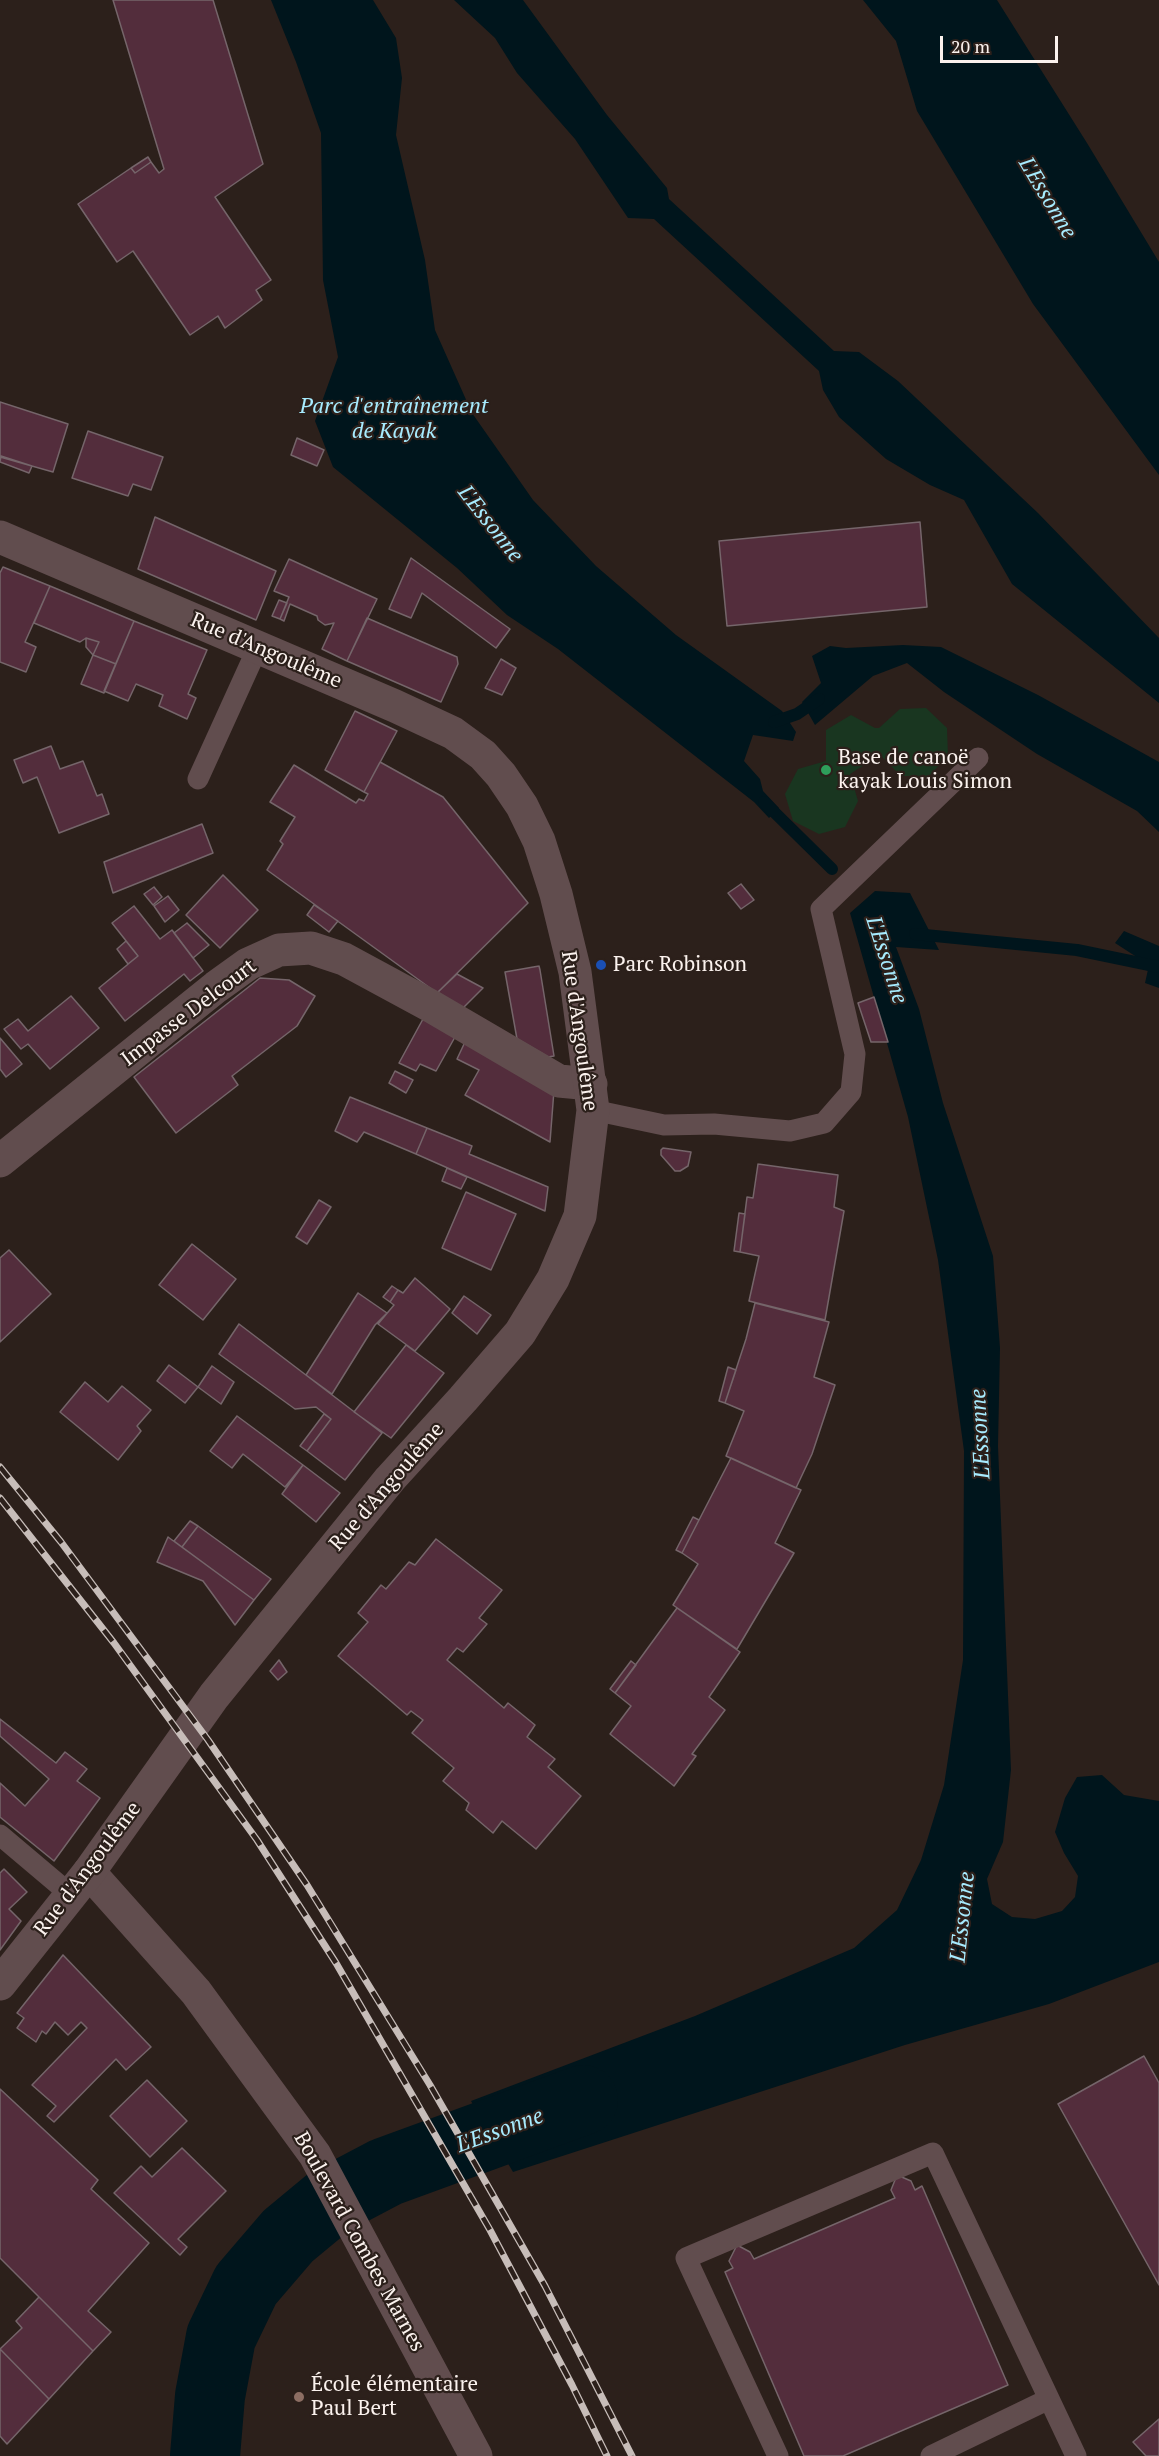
<!DOCTYPE html>
<meta charset="utf-8">
<style>
body{margin:0}
#map{position:relative;width:1159px;height:2456px;overflow:hidden;background:#2c201b;font-family:"PT Serif",serif}
canvas{display:block}
.scale{position:absolute;left:940px;top:36px;width:118px;height:27px;box-sizing:border-box;border:3px solid #fbf2ee;border-top:0;padding-left:8px;font-size:18px;line-height:21px;white-space:nowrap;color:#fbf2ee;-webkit-text-stroke:4px #2c201b;paint-order:stroke}
</style>
<div id="map">
<canvas width="1159" height="2456"></canvas>
<div class="scale">20 m</div>
</div>
<script>
const context = document.querySelector('canvas').getContext('2d');
context.lineJoin = 'round';
function fillPath(path, color) {
  context.fillStyle = color;
  context.fill(path, 'evenodd');
}
function shape(rows) {
  const path = new Path2D();
  for (const r of rows) {
    path.moveTo(r[0], r[1]);
    for (let i = 2; i < r.length; i += 2) path.lineTo(r[i], r[i + 1]);
  }
  return path;
}
function stroke(path, color, width, dash) {
  context.strokeStyle = color;
  context.lineWidth = width;
  context.lineCap = dash ? 'butt' : 'round';
  context.setLineDash(dash || []);
  context.stroke(path);
}
function write(font, color, halo, rows, align = 'center') {
  context.font = font + ' "PT Serif",serif';
  context.lineWidth = 4.5;
  context.setLineDash([]);
  context.textBaseline = 'middle';
  context.strokeStyle = halo;
  context.fillStyle = color;
  for (const [text, x, y, turn = 0] of rows) {
    context.save();
    context.translate(x, y);
    context.rotate((+turn || 0) * Math.PI / 180);
    context.textAlign = isNaN(turn) ? turn : align;
    if (halo) context.strokeText(text, 0, 0);
    context.fillText(text, 0, 0);
    context.restore();
  }
}
const green = shape([
 [926,708,947,728,948,756,929,776,901,776,882,757,875,758,850,774,858,801,845,827,819,834,793,821,785,794,798,769,826,761,826,730,851,715,875,728,879,728,900,709]
]);
const water = shape([
 [271,0,373,0,396,38,402,78,396,135,425,260,435,330,472,413,533,500,596,566,676,635,782,711,796,732,793,741,753,735,744,761,760,779,763,791,779,808,769,818,754,802,558,649,507,615,457,568,333,467,315,421,338,357,323,280,321,133,296,62],
 [454,0,523,0,607,115,667,188,669,199,834,351,859,352,898,381,1038,513,1159,638,1159,703,1012,584,964,500,930,485,886,459,839,417,823,390,819,371,654,219,628,218,575,139,517,73,495,38],
 [863,0,997,0,1087,143,1159,262,1159,475,1033,304,917,111,896,41],
 [903,645,941,647,1038,695,1159,762,1159,832,1137,811,1037,754,944,692,907,663,873,676,815,725,802,702,821,683,812,656,830,646,846,648],
 [875,891,910,893,939,950,896,947,919,1009,943,1103,993,1256,1000,1348,998,1446,1011,1770,1003,1842,987,1879,992,1904,1012,1917,1035,1919,1062,1911,1075,1897,1078,1876,1064,1853,1055,1832,1065,1798,1077,1777,1102,1775,1124,1795,1159,1801,1159,1962,1049,2004,905,2045,513,2172,471,2101,695,2016,854,1948,897,1910,921,1860,944,1785,963,1660,964,1451,938,1260,908,1117,850,913],
 [1124,931,1159,946,1159,988,1145,983,1149,965,1115,943]
]);
const stream = shape([
 [774,722,797,714,819,699],
 [764,802,832,869],
 [915,934,1077,950,1159,967]
]);
const river = shape([
 [205,2456,210,2396,221,2337,246,2285,288,2236,329,2202,386,2172,583,2100]
]);
const building = shape([
 [113,0,213,0,263,164,215,197,271,280,256,290,262,300,225,328,218,316,190,335,133,251,117,262,78,204,131,168,135,173,151,162,159,173,164,169,113,0],
 [148,157,151,162,135,173,131,168,148,157],
 [0,402,68,424,53,472,0,457,0,402],
 [88,431,163,457,151,490,133,484,128,496,72,478,88,431],
 [297,438,324,450,317,466,291,455,297,438],
 [1,456,32,466,29,473,0,462,1,456],
 [155,517,276,571,256,620,138,569,155,517],
 [920,522,927,607,727,626,719,541,920,522],
 [411,558,510,629,496,648,422,593,411,618,389,609,411,558],
 [289,559,377,599,347,661,322,649,334,623,325,625,318,620,317,616,290,604,284,621,280,619,289,597,274,591,289,559],
 [3,567,50,586,25,642,36,647,26,672,0,662,0,573,3,567],
 [50,586,134,621,116,664,93,655,99,642,86,638,80,642,34,623,50,586],
 [279,600,287,603,280,619,272,616,279,600],
 [367,618,457,657,458,664,441,702,347,661,367,618],
 [134,621,207,650,188,694,196,698,187,719,159,706,163,695,136,684,128,701,104,691,134,621],
 [86,638,99,642,93,655,86,647,86,638],
 [93,655,116,664,104,693,81,684,93,655],
 [501,659,516,668,502,695,485,688,501,659],
 [355,711,397,731,364,792,325,770,355,711],
 [51,746,60,769,83,761,97,796,102,794,109,814,59,833,37,777,23,783,14,760,51,746],
 [380,762,443,797,528,903,437,993,267,870,283,844,280,841,295,817,270,802,294,765,356,803,359,799,364,801,368,794,364,792,380,762],
 [202,824,213,853,113,893,104,862,202,824],
 [223,875,258,910,220,948,186,915,223,875],
 [741,884,754,900,741,909,728,893,741,884],
 [154,887,162,897,153,905,144,894,154,887],
 [168,896,179,910,165,922,154,906,168,896],
 [314,905,338,921,329,932,307,915,314,905],
 [134,906,160,939,172,930,203,971,190,981,184,974,125,1021,99,988,138,956,112,923,134,906],
 [187,923,209,945,193,958,174,933,187,923],
 [126,941,138,956,128,964,117,949,126,941],
 [539,966,540,970,554,1056,548,1057,517,1039,505,972,539,966],
 [457,974,483,988,463,1008,437,993,457,974],
 [260,978,289,980,315,996,297,1026,232,1076,238,1085,176,1133,134,1077,260,978],
 [71,996,99,1028,50,1069,28,1044,21,1049,4,1029,18,1019,28,1031,71,996],
 [874,997,888,1042,871,1042,858,1003,874,997],
 [423,1019,455,1037,436,1071,420,1064,416,1071,399,1063,423,1019],
 [0,1038,22,1064,6,1077,0,1069,0,1038],
 [465,1042,554,1090,550,1142,465,1095,479,1070,457,1059,465,1042],
 [395,1071,413,1080,406,1093,389,1083,395,1071],
 [350,1097,427,1128,416,1154,364,1132,357,1142,335,1131,350,1097],
 [427,1128,472,1146,469,1154,548,1187,545,1211,416,1154,427,1128],
 [663,1148,691,1152,688,1166,680,1171,675,1171,661,1155,661,1150,663,1148],
 [758,1164,838,1175,834,1207,844,1211,825,1320,749,1301,759,1256,740,1252,747,1197,753,1198,758,1164],
 [447,1168,467,1177,461,1189,442,1181,447,1168],
 [466,1192,516,1214,491,1270,442,1248,466,1192],
 [319,1200,331,1207,307,1244,296,1237,319,1200],
 [739,1213,745,1214,740,1252,734,1251,739,1213],
 [192,1244,236,1279,203,1320,159,1285,192,1244],
 [9,1250,51,1294,0,1342,0,1258,9,1250],
 [415,1278,450,1309,415,1351,378,1324,394,1305,390,1302,398,1290,403,1293,415,1278],
 [392,1286,398,1290,390,1302,383,1297,392,1286],
 [358,1293,387,1313,375,1325,332,1394,306,1375,358,1293],
 [464,1296,491,1315,477,1334,452,1313,464,1296],
 [755,1303,829,1322,814,1377,835,1385,812,1454,796,1488,726,1456,744,1411,725,1403,746,1339,755,1303],
 [239,1324,382,1433,345,1480,307,1451,331,1419,316,1407,295,1409,219,1354,239,1324],
 [406,1345,444,1373,391,1438,354,1412,406,1345],
 [169,1365,198,1387,185,1403,157,1381,169,1365],
 [212,1366,234,1382,221,1404,198,1387,212,1366],
 [728,1367,736,1370,725,1403,719,1401,728,1367],
 [85,1382,108,1402,122,1386,151,1410,137,1426,141,1431,118,1460,60,1412,85,1382],
 [324,1414,331,1419,307,1451,300,1446,324,1414],
 [237,1416,303,1465,285,1487,243,1454,232,1468,210,1451,237,1416],
 [731,1458,801,1490,775,1543,794,1553,737,1649,673,1605,698,1564,682,1553,731,1458],
 [303,1465,340,1493,316,1522,282,1494,303,1465],
 [693,1517,699,1520,682,1553,676,1550,693,1517],
 [190,1521,198,1526,182,1547,174,1541,190,1521],
 [198,1526,271,1579,254,1600,182,1547,198,1526],
 [168,1537,254,1600,235,1625,203,1581,157,1562,168,1537],
 [436,1539,502,1590,479,1618,487,1624,463,1652,457,1648,447,1660,504,1708,508,1703,535,1725,527,1737,555,1759,548,1767,581,1796,536,1849,502,1821,493,1833,466,1810,469,1803,443,1781,454,1768,412,1733,423,1720,411,1711,407,1715,338,1656,368,1622,358,1613,381,1585,386,1589,409,1562,415,1565,436,1539],
 [677,1608,740,1652,709,1697,725,1710,692,1754,696,1756,674,1786,610,1734,631,1706,615,1693,677,1608],
 [279,1660,287,1672,278,1680,270,1671,279,1660],
 [631,1661,636,1665,615,1693,610,1689,631,1661],
 [0,1719,56,1763,65,1752,87,1769,77,1781,100,1798,54,1861,0,1817,0,1783,25,1806,49,1779,0,1736,0,1719],
 [4,1869,27,1892,9,1909,21,1921,0,1950,0,1873,4,1869],
 [63,1955,151,2047,126,2070,116,2059,54,2122,47,2116,56,2106,32,2085,87,2028,81,2022,68,2035,55,2022,46,2034,42,2031,36,2042,17,2028,24,2018,17,2013,63,1955],
 [1144,2056,1159,2083,1159,2285,1058,2104,1144,2056],
 [147,2080,187,2121,150,2157,110,2116,147,2080],
 [0,2089,98,2180,91,2189,149,2243,88,2311,111,2332,93,2351,0,2258,0,2089],
 [182,2148,226,2191,178,2239,187,2247,180,2255,114,2193,141,2166,152,2177,182,2148],
 [897,2175,911,2181,915,2190,922,2186,1008,2385,843,2456,804,2456,725,2272,733,2268,729,2261,737,2245,750,2252,754,2259,895,2198,891,2190,897,2175],
 [39,2297,93,2351,49,2399,0,2349,22,2328,16,2321,39,2297],
 [0,2349,49,2399,7,2444,0,2436,0,2349],
 [1159,2419,1159,2456,1146,2456,1133,2442,1159,2419]
]);
const service = shape([
 [198,779,258,647],
 [593,1110,664,1125,714,1124,790,1131,824,1123,851,1092,855,1054,821,909,978,758],
 [0,1835,71,1895],
 [778,2456,686,2258,933,2153,1076,2456],
 [931,2456,1049,2399]
]);
const minor = shape([
 [0,1161,216,987,248,964,279,950,311,948,344,959,429,1005,559,1081,591,1084],
 [89,1872,196,1992,315,2155,476,2456]
]);
const tertiary = shape([
 [0,537,395,706,453,733,483,755,501,775,522,806,539,841,556,894,575,972,593,1110,580,1216,553,1279,520,1333,463,1399,390,1479,214,1696,89,1872,0,1984]
]);
const rail = shape([
 [0,1467,61,1542,208,1740,307,1885,430,2085,545,2286,632,2456],
 [0,1498,114,1643,257,1840,336,1963,490,2230,572,2385,607,2456]
]);
const markers = [
 [826,770,6,"#2e9e5b"],
 [601,965,6,"#1a4fb4"],
 [299,2397,6,"#8d6e63"]
];
const streetNames = [
 ["Rue d'Angoulême",266,651,23],
 ["Impasse Delcourt",189,1013,-37],
 ["Rue d'Angoulême",579,1031,82],
 ["Rue d'Angoulême",387,1487,-49],
 ["Rue d'Angoulême",88,1869,-53],
 ["Boulevard Combes Marnes",359,2242,61]
];
const poiNames = [
 ["Base de canoë",838,758],
 ["kayak Louis Simon",838,782],
 ["Parc Robinson",613,965],
 ["École élémentaire",311,2385],
 ["Paul Bert",311,2409]
];
const waterNames = [
 ["L'Essonne",1047,198,59],
 ["Parc d'entraînement",394,407],
 ["de Kayak",394,432],
 ["L'Essonne",490,524,52],
 ["L'Essonne",886,960,72],
 ["L'Essonne",981,1434,-93],
 ["L'Essonne",963,1917,-84],
 ["L'Essonne",500,2131,-20]
];
fillPath(green, '#193620');
fillPath(water, '#00151c');
stroke(stream, '#00151c', 12);
stroke(river, '#00151c', 70);
fillPath(building, '#532d3c');
stroke(building, '#75656a', 1.5);
stroke(service, '#614d4e', 21);
stroke(minor, '#614d4e', 33);
stroke(tertiary, '#614d4e', 33);
stroke(rail, '#c7bdb9', 7);
stroke(rail, '#2c201b', 4.5, [14]);
for (const [x, y, r, color] of markers) {
  const dot = new Path2D();
  dot.arc(x, y, r, 0, 2 * Math.PI);
  context.fillStyle = color;
  context.fill(dot);
  stroke(dot, '#2c201b', 2);
}
write('21px', '#fbf2ee', '#2c201b', streetNames);
write('21px', '#fbf2ee', '#2c201b', poiNames, 'left');
write('italic 22px', '#a7ebfe', '#2c201b', waterNames);
</script>
